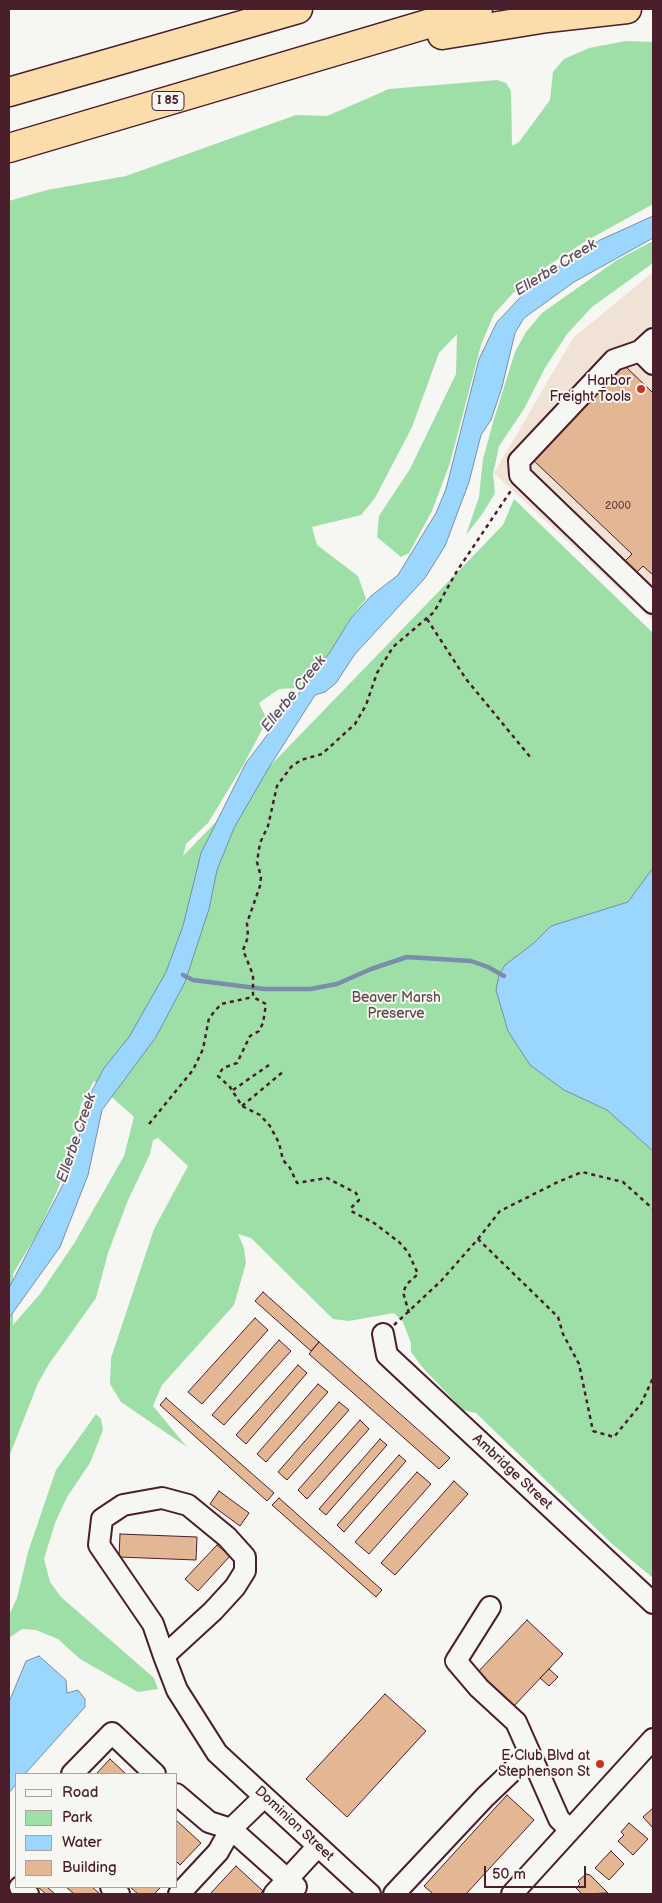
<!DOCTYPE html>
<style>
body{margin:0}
#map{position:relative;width:662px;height:1903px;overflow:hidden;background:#f6f6f2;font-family:"Balsamiq Sans",sans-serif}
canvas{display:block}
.frame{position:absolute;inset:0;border:10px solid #4a1f2b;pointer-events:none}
.legend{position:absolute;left:15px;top:1773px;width:162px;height:115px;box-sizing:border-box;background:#f6f6f2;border:1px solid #b1a0a2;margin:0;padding:6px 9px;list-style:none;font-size:15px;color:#4a1f2b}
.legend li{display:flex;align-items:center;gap:10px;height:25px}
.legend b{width:25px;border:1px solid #b1a0a2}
.scale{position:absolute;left:484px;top:1866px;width:102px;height:22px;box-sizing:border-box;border:2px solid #4a1f2b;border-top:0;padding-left:6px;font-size:15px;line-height:18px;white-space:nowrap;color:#4a1f2b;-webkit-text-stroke:4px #f6f6f2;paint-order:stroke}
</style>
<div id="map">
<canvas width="662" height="1903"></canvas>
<div class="frame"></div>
<ul class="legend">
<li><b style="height:6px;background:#f6f6f2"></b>Road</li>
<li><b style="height:14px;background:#9edea7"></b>Park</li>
<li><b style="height:14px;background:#9bd6fc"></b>Water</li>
<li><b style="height:14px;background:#e3b694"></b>Building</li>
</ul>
<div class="scale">50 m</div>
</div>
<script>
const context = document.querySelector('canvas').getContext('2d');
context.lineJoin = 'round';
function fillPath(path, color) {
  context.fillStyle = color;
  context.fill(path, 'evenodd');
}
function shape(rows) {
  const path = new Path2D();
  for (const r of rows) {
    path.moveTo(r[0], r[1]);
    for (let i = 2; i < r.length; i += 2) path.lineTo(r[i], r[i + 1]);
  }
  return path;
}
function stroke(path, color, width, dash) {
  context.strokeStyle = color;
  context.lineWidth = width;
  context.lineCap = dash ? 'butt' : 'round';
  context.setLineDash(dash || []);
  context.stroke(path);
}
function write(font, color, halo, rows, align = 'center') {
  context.font = font + ' "Balsamiq Sans",sans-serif';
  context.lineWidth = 4;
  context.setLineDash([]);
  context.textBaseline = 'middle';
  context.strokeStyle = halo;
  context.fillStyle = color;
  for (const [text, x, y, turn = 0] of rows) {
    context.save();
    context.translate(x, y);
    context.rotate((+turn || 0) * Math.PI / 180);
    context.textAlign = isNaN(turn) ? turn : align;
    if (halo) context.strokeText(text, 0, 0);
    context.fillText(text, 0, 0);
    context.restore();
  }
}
const built = shape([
 [653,272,653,621,494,473,573,338]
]);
const green = shape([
 [626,41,653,42,653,204,586,241,546,267,513,293,494,314,481,345,450,463,432,511,409,553,401,557,377,537,379,516,410,469,456,374,457,334,439,353,412,427,375,498,361,515,312,527,317,545,358,576,366,599,347,623,341,645,314,669,298,688,279,689,259,703,267,720,244,764,208,823,186,844,183,856,503,525,514,499,653,633,653,1578,611,1543,476,1413,463,1410,423,1368,411,1352,411,1343,403,1322,394,1313,349,1321,333,1319,251,1238,238,1234,244,1248,246,1263,234,1305,162,1385,153,1406,187,1447,121,1402,110,1384,111,1358,154,1229,188,1166,158,1138,153,1140,150,1154,128,1200,108,1253,96,1298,49,1364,38,1383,9,1457,9,201,47,190,126,176,296,115,327,116,389,89,497,80,506,83,511,91,512,146,519,142,550,100,553,72,564,59,589,48],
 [94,1081,134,1117,124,1156,75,1242,40,1294,13,1325,13,1274,38,1232,58,1189,73,1145,81,1104],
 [653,241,653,263,592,307,567,334,545,368,524,409,499,446,493,474,495,493,483,513,466,535,479,497,483,459,494,419,515,352,526,332,542,313,617,260],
 [96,1414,101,1419,103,1430,90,1463,67,1497,55,1523,44,1559,50,1582,61,1597,154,1678,158,1689,138,1692,80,1659,58,1639,36,1630,22,1629,9,1638,9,1615,17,1598,28,1552,56,1470]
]);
const water = shape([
 [653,216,653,238,574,282,524,318,515,333,502,387,491,420,481,435,469,482,445,546,425,578,355,654,336,683,325,692,315,695,268,769,234,828,217,870,209,909,185,982,156,1037,102,1110,88,1175,60,1247,9,1318,9,1288,69,1173,79,1138,83,1108,104,1068,129,1037,166,972,183,926,201,853,246,763,330,652,351,618,371,596,398,575,436,513,446,489,479,359,497,322,536,281,600,240,653,216],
 [653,868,653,1151,607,1110,564,1090,530,1065,508,1031,496,990,499,975,505,965,534,943,551,926,628,902,653,868],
 [39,1656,66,1680,67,1693,78,1690,85,1699,85,1707,25,1774,16,1774,16,1784,9,1793,9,1702,26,1661,39,1656]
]);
const stream = shape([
 [183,975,193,980,264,989,310,989,337,984,371,969,407,957,471,961,488,967,504,976]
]);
const building = shape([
 [623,364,653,393,653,575,643,566,631,578,620,566,632,554,532,459,623,364],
 [263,1292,319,1342,311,1351,255,1301,263,1292],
 [255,1318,268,1330,202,1404,188,1392,255,1318],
 [279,1340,291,1351,224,1425,212,1415,279,1340],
 [319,1342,450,1458,439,1469,309,1354,319,1342],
 [298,1365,307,1373,246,1444,236,1435,298,1365],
 [318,1384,328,1392,266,1462,257,1454,318,1384],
 [166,1398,274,1493,267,1501,160,1405,166,1398],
 [339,1402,349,1410,287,1480,278,1472,339,1402],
 [360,1420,369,1429,307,1499,298,1490,360,1420],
 [380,1439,387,1445,326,1515,319,1509,380,1439],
 [399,1455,406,1461,344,1532,337,1525,399,1455],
 [417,1472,431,1484,369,1554,355,1542,417,1472],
 [454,1481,468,1494,395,1575,381,1563,454,1481],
 [219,1491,249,1513,240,1526,210,1504,219,1491],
 [279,1498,382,1590,376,1597,272,1505,279,1498],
 [120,1534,197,1537,196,1560,119,1557,120,1534],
 [217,1545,230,1556,198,1591,185,1579,217,1545],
 [527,1620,563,1654,513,1707,477,1673,527,1620],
 [549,1669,558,1677,549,1686,540,1678,549,1669],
 [385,1694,426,1731,347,1817,306,1779,385,1694],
 [110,1759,126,1774,96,1774,110,1759],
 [507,1795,534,1820,466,1894,433,1894,424,1886,507,1795],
 [653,1808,653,1828,643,1817,653,1808],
 [176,1820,201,1843,180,1865,176,1861,176,1820],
 [629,1823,648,1839,633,1855,618,1841,624,1835,621,1832,629,1823],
 [611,1851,624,1864,609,1880,595,1868,611,1851],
 [236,1866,263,1891,260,1894,210,1894,236,1866],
 [586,1874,590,1875,608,1893,582,1894,576,1888,580,1884,578,1881,586,1874],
 [38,1887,47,1887,55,1894,46,1894,38,1887],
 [66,1887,92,1887,100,1894,74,1894,66,1887],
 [130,1887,161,1887,154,1894,138,1894,130,1887]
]);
const path = shape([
 [427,619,466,679,531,758],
 [233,1090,269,1065],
 [242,1106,284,1071],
 [149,1124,193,1070,203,1049,209,1018,221,1004,253,997],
 [478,1239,500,1211,558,1182,582,1172,623,1182,653,1209],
 [409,1313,403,1292,407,1284,418,1274,408,1252,399,1242,374,1223,351,1211,351,1208,359,1200,356,1193,327,1178,297,1183,290,1168,283,1160,279,1143,270,1126,260,1115,242,1106,230,1087,218,1076,223,1068,237,1063,250,1036,259,1031,263,1023,266,1004,253,997,253,975,243,950,248,937,247,923,260,886,261,877,257,862,260,843,268,826,277,786,291,767,301,760,322,754,355,724,366,705,377,673,393,647,434,612,457,571,512,489],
 [394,1325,441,1281,478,1239,558,1317,563,1334,579,1364,593,1431,614,1437,641,1404,653,1378]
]);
const minor = shape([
 [653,339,640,351,653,364],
 [640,351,614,360,519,461,520,475,653,603],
 [383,1334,387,1355,653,1603],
 [490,1607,456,1661,479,1688,516,1722,559,1819,570,1830],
 [164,1656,213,1611,235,1587,245,1571,245,1557,227,1537,188,1505,162,1498,123,1505,102,1519,99,1545,153,1624,164,1656,177,1690,217,1753,370,1894],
 [72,1774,112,1733,155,1774],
 [176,1794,209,1822,231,1829,296,1887],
 [20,1887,28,1894],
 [111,1887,119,1894],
 [179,1894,218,1852,231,1829,264,1797],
 [274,1894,318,1846],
 [394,1894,485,1797,530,1754],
 [512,1894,653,1739]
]);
const highway = shape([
 [442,35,547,18,627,9],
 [9,92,298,9],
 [9,148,478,9]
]);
const markers = [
 [641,389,5,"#c8321e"],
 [600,1764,5,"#c8321e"]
];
const numberNames = [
 ["2000",618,506]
];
const shields = [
 [168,101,32]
];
const shieldNames = [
 ["I 85",168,101]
];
const poiNames = [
 ["Harbor",631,381],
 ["Freight Tools",631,397],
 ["E Club Blvd at",590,1756],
 ["Stephenson St",590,1772]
];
const parkNames = [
 ["Beaver Marsh",396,998],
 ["Preserve",396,1014]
];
const streetNames = [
 ["Ambridge Street",512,1472,43],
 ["Dominion Street",294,1824,43]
];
const waterNames = [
 ["Ellerbe Creek",556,268,-32],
 ["Ellerbe Creek",294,694,-51],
 ["Ellerbe Creek",77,1138,-71]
];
fillPath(built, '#f0e3d6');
fillPath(green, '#9edea7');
fillPath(water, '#9bd6fc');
stroke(water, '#7b8da8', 1);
stroke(stream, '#7b8da8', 4.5);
fillPath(building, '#e3b694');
stroke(building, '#4a1f2b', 1);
stroke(minor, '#4a1f2b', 24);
stroke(highway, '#4a1f2b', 31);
stroke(path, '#4a1f2b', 2.5, [4, 4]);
stroke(minor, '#f6f6f2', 20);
stroke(highway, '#faddab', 28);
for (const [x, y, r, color] of markers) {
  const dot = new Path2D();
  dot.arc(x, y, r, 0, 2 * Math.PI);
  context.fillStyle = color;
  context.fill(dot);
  stroke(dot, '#f6f6f2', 2);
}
write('11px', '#704545', null, numberNames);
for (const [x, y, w] of shields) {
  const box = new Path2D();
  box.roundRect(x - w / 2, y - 9.5, w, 19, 4);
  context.fillStyle = '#f6f6f2';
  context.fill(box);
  stroke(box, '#4a1f2b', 1);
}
write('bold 12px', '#4a1f2b', null, shieldNames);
write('14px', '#4a1f2b', '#f6f6f2', poiNames, 'right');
write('14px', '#5f4f4a', '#f6f6f2', parkNames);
write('14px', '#4a1f2b', '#f6f6f2', streetNames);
write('italic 15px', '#5e4d5f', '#f6f6f2', waterNames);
</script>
